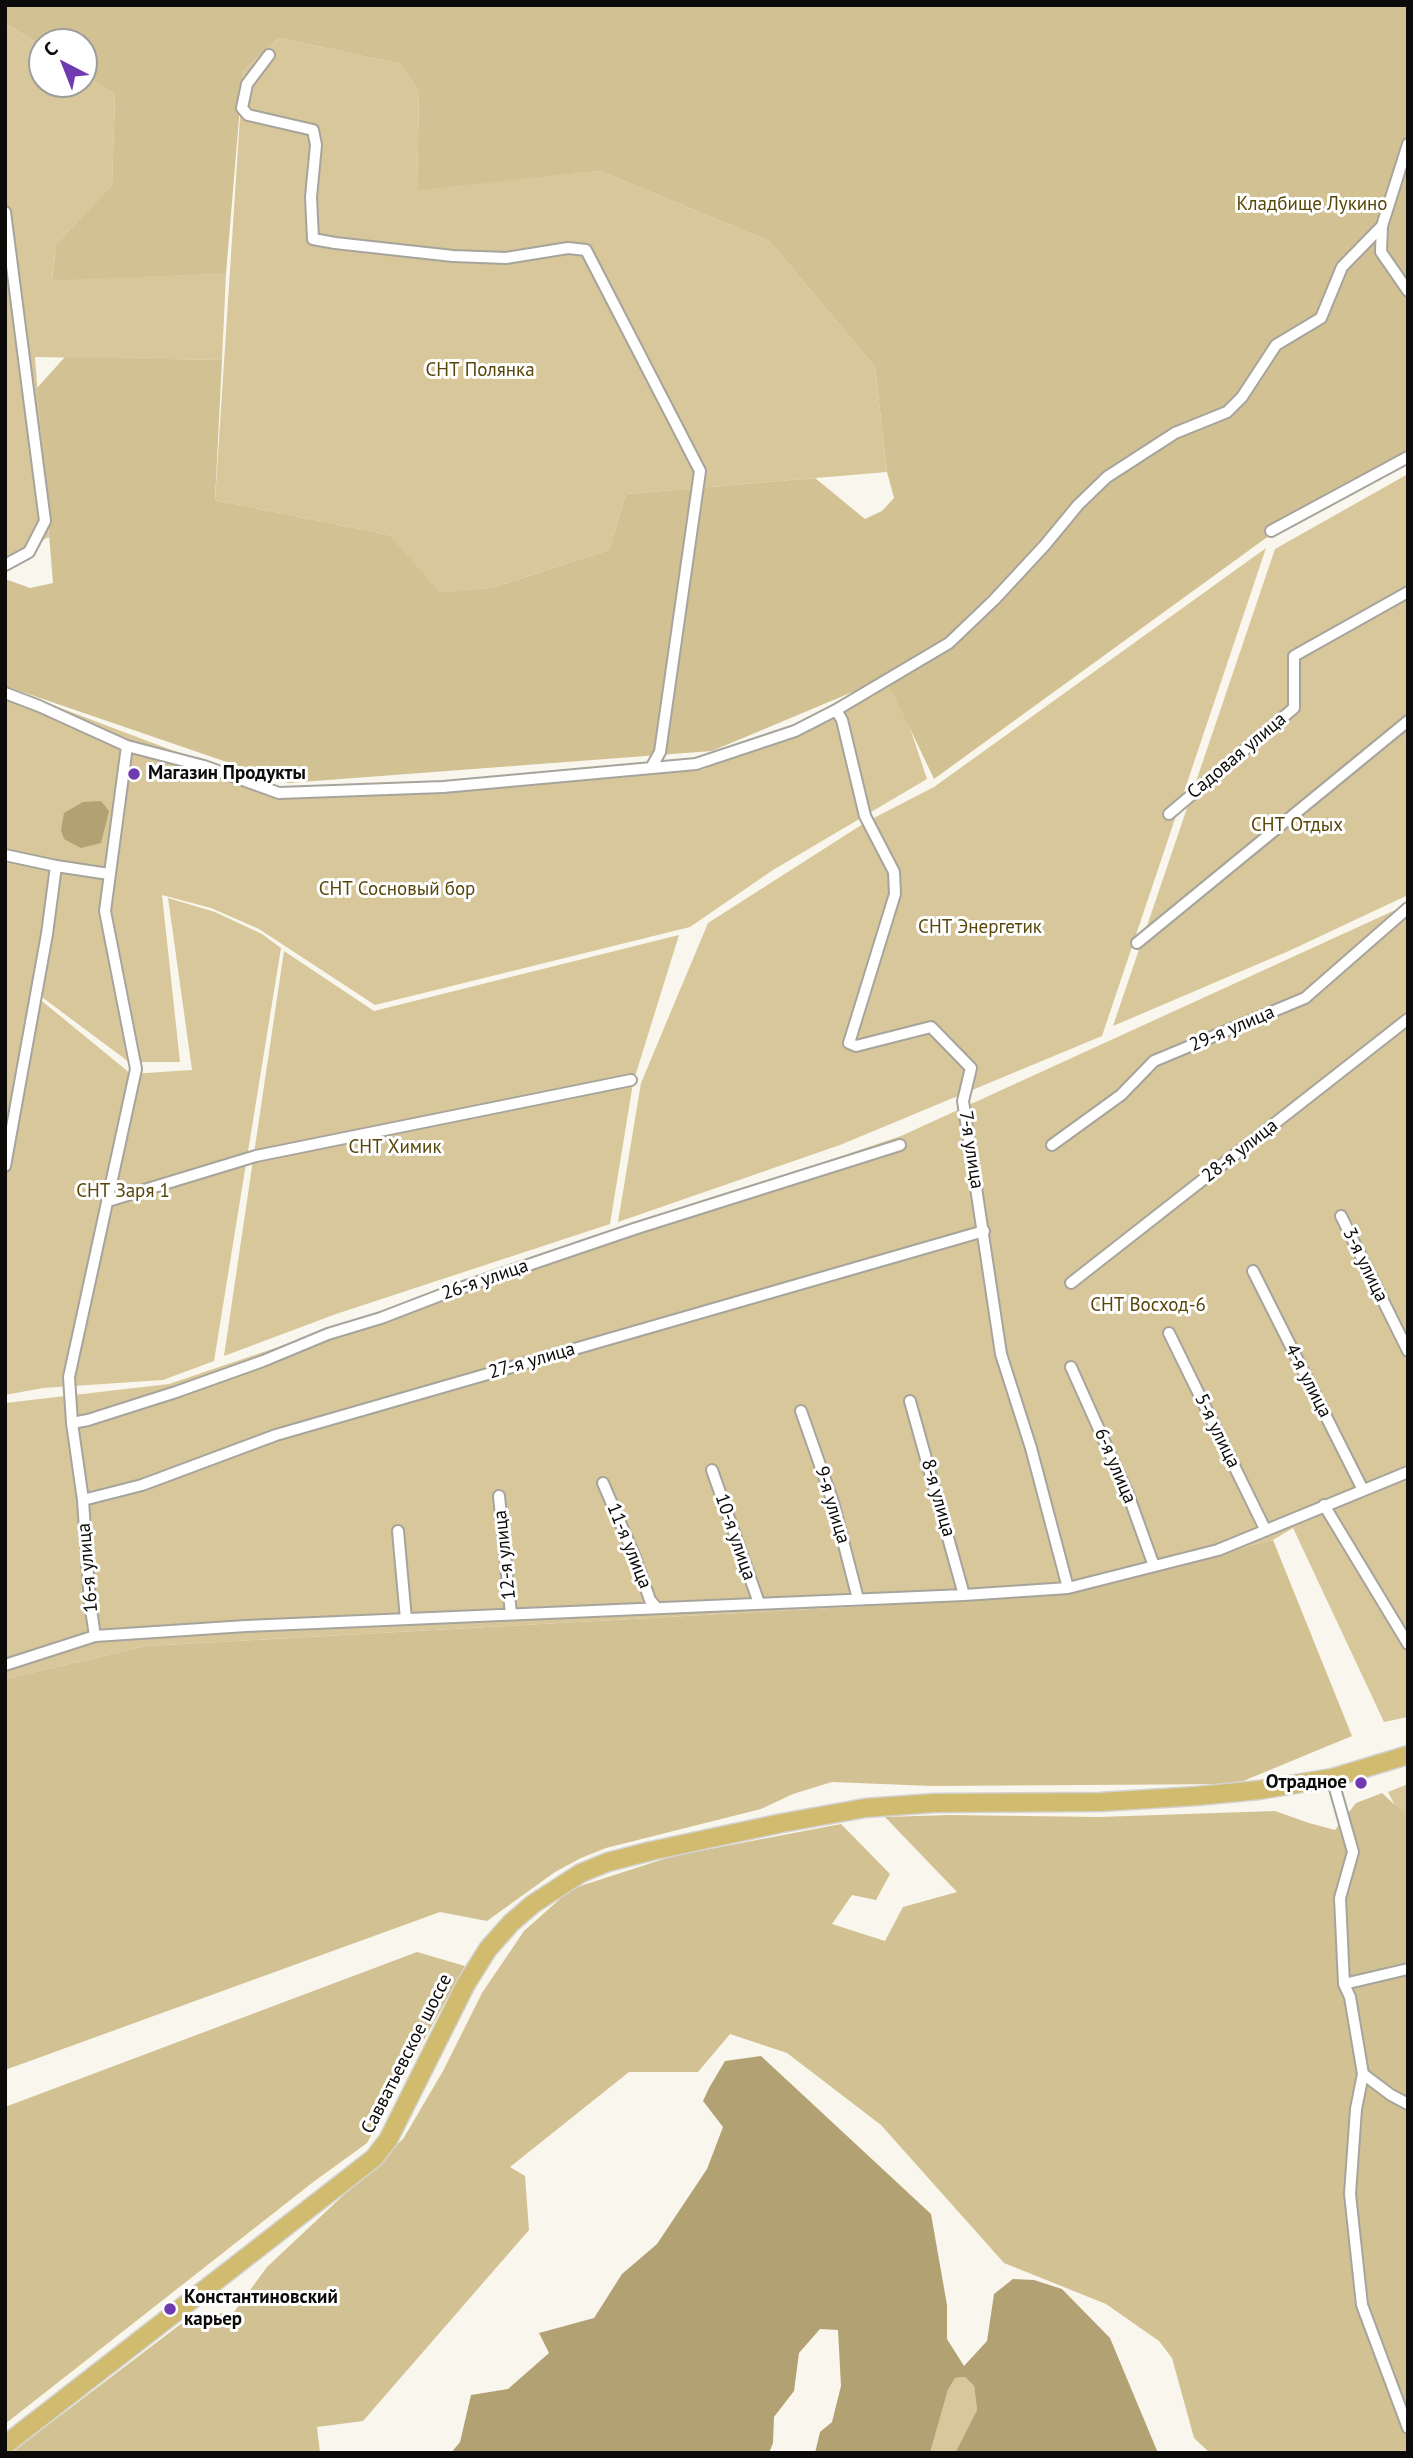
<!DOCTYPE html>
<meta charset="utf-8">
<style>
body{margin:0}
#map{position:relative;width:1413px;height:2458px;overflow:hidden;background:#f9f6ed;font-family:"PT Sans",sans-serif}
canvas{display:block}
.frame{position:absolute;inset:0;border:7px solid #0c0b09;pointer-events:none}
.north{position:absolute;left:28px;top:28px;width:70px;height:70px;box-sizing:border-box;background:#fff;border:2px solid #9e9d9d;border-radius:50%;rotate:318deg;font-size:19px;font-weight:700;line-height:28px;text-align:center;color:#0c0b09}
.north::after{content:'';display:block;margin:auto;width:24px;height:32px;background:#6f39b0;clip-path:polygon(50% 0,100% 100%,50% 72%,0 100%)}
</style>
<div id="map">
<canvas width="1413" height="2458"></canvas>
<div class="frame"></div>
<div class="north">С</div>
</div>
<script>
const context = document.querySelector('canvas').getContext('2d');
context.lineJoin = 'round';
function fillPath(path, color) {
  context.fillStyle = color;
  context.fill(path, 'evenodd');
}
function shape(rows) {
  const path = new Path2D();
  for (const r of rows) {
    path.moveTo(r[0], r[1]);
    for (let i = 2; i < r.length; i += 2) path.lineTo(r[i], r[i + 1]);
  }
  return path;
}
function stroke(path, color, width, dash) {
  context.strokeStyle = color;
  context.lineWidth = width;
  context.lineCap = dash ? 'butt' : 'round';
  context.setLineDash(dash || []);
  context.stroke(path);
}
function write(font, color, halo, rows, align = 'center') {
  context.font = font + ' "PT Sans",sans-serif';
  context.lineWidth = 6;
  context.setLineDash([]);
  context.textBaseline = 'middle';
  context.strokeStyle = halo;
  context.fillStyle = color;
  for (const [text, x, y, turn = 0] of rows) {
    context.save();
    context.translate(x, y);
    context.rotate((+turn || 0) * Math.PI / 180);
    context.textAlign = isNaN(turn) ? turn : align;
    if (halo) context.strokeText(text, 0, 0);
    context.fillText(text, 0, 0);
    context.restore();
  }
}
const green = shape([
 [5,23,42,47,42,84,84,84,84,75,115,95,112,185,56,244,52,279,226,274,222,360,35,357,49,537,5,558],
 [279,38,400,64,419,91,417,189,600,171,769,241,875,367,887,472,626,494,609,550,491,588,440,594,390,535,215,500,243,71],
 [1408,474,1408,895,1291,950,1113,1026,1275,549],
 [1266,548,1102,1036,840,1145,618,1222,641,1083,708,923,866,822,934,787],
 [894,680,927,779,773,870,690,927,375,1005,259,929,211,908,162,895,180,1062,129,1062,35,992,5,1153,5,687,277,790,702,770],
 [168,898,215,912,262,934,281,948,214,1361,163,1380,43,1388,5,1395,5,1181,37,997,131,1074,192,1070],
 [1404,906,1408,913,1408,1717,1384,1722,1293,1528,1273,1540,1045,1596,146,1646,5,1679,5,1403,169,1384,901,1136],
 [679,935,633,1083,610,1224,336,1314,224,1356,284,951,374,1011],
 [1408,1784,1408,1831,1388,1792],
 [965,2377,974,2386,977,2410,955,2453,930,2453,948,2390,955,2378]
]);
const forest = shape([
 [5,5,1408,5,1408,461,1266,538,934,779,886,678,712,751,288,783,5,686,5,579,30,588,53,583,37,388,65,357,222,360,215,500,390,535,440,593,491,588,609,550,626,494,815,478,865,519,882,511,894,498,887,472,875,367,769,241,600,171,417,190,419,91,400,64,279,38,243,71,226,274,52,280,56,244,112,185,115,95,84,75,84,42,42,42,42,47,5,23],
 [1273,1540,1352,1736,1236,1784,932,1786,832,1782,793,1794,761,1809,606,1848,581,1858,555,1872,487,1921,440,1912,5,2070,5,1679,146,1646,1045,1596],
 [1382,1793,1408,1817,1408,2453,1210,2453,1194,2438,1172,2358,1159,2341,1106,2304,1004,2263,881,2125,787,2053,730,2034,698,2072,629,2072,510,2167,525,2176,529,2230,363,2421,317,2427,320,2453,11,2453,190,2317,234,2312,267,2267,403,2139,443,2071,482,1993,524,1931,571,1889,673,1856,841,1824,890,1874,876,1900,852,1895,832,1924,885,1941,903,1907,957,1892,885,1817,950,1815,1099,1817,1275,1811,1309,1823,1335,1830,1356,1803],
 [417,1952,465,1966,367,2143,312,2183,5,2424,5,2107]
]);
const water = shape([
 [101,801,109,811,101,843,81,848,64,839,61,830,64,813,83,802],
 [761,2056,931,2214,947,2305,947,2339,964,2366,987,2341,994,2294,1013,2279,1034,2280,1062,2289,1110,2338,1158,2453,955,2453,977,2410,974,2386,965,2377,955,2378,948,2390,930,2453,815,2453,820,2432,832,2422,841,2386,838,2330,820,2329,799,2353,794,2391,774,2417,773,2443,769,2453,451,2453,460,2442,471,2395,508,2389,549,2353,539,2333,594,2318,622,2274,657,2244,707,2169,723,2127,703,2101,709,2088,725,2061]
]);
const street = shape([
 [269,55,247,84,242,108,248,115,313,130,316,145,311,197,313,239,335,243,453,256,506,258,568,248,586,250,700,471,660,752,651,768],
 [1408,144,1382,226,1381,252,1408,291],
 [5,212,45,521,29,552,5,565],
 [1271,531,1408,457],
 [5,693,39,706,127,746,204,766,279,793,443,787,696,764,795,731,836,710,949,643,994,600,1045,545,1078,505,1107,477,1175,433,1227,412,1242,397,1276,345,1321,318,1342,267,1382,226],
 [836,710,842,720,865,816,894,872,895,894,849,1043,856,1046,931,1027,971,1068,963,1101,1001,1354,1031,1448,1068,1588],
 [1169,814,1294,708,1294,656,1408,592],
 [5,855,56,866],
 [1137,943,1408,721],
 [1052,1145,1121,1095,1154,1061,1305,998,1408,908],
 [5,1166,47,934,56,866,109,874],
 [108,1201,256,1156,631,1080],
 [1341,1216,1408,1351],
 [1253,1271,1363,1490],
 [1071,1283,1408,1019],
 [1169,1333,1265,1529],
 [1071,1367,1128,1494,1154,1566],
 [910,1401,964,1595],
 [801,1411,833,1502,858,1599],
 [72,1423,88,1420,176,1392,263,1361,328,1334,381,1318,446,1293,634,1229,900,1145],
 [712,1470,759,1603],
 [603,1483,634,1555,650,1600,657,1608],
 [499,1496,511,1614],
 [83,1500,142,1485,276,1435,984,1231],
 [1324,1505,1408,1644],
 [398,1531,406,1619],
 [95,1636,90,1603,83,1500,72,1423,69,1377,136,1069,105,911,127,746],
 [5,1665,95,1636,246,1626,964,1595,1068,1588,1218,1550,1408,1472],
 [1332,1778,1353,1852,1340,1898,1344,1984,1350,1997,1363,2074,1356,2109,1350,2194,1362,2305,1408,2428],
 [1344,1984,1408,1969],
 [1363,2074,1391,2095,1408,2104]
]);
const primary = shape([
 [5,2445,374,2158,388,2140,466,1984,488,1949,511,1923,533,1904,581,1873,608,1862,651,1851,782,1823,865,1808,934,1803,1100,1802,1197,1796,1259,1790,1332,1778,1408,1755]
]);
const markers = [
 [134,774,7,"#6f39b0"],
 [1361,1783,7,"#6f39b0"],
 [170,2309,7,"#6f39b0"]
];
const parkNames = [
 ["Кладбище Лукино",1312,205],
 ["СНТ Полянка",480,371],
 ["СНТ Отдых",1297,826],
 ["СНТ Сосновый бор",397,890],
 ["СНТ Энергетик",980,928],
 ["СНТ Химик",395,1148],
 ["СНТ Заря 1",123,1192],
 ["СНТ Восход-6",1148,1306]
];
const streetNames = [
 ["Садовая улица",1237,756,-40],
 ["29-я улица",1232,1029,-23],
 ["7-я улица",971,1150,81],
 ["28-я улица",1240,1151,-38],
 ["3-я улица",1365,1265,64],
 ["26-я улица",485,1280,-19],
 ["27-я улица",532,1361,-16],
 ["4-я улица",1308,1381,63],
 ["5-я улица",1217,1431,64],
 ["6-я улица",1115,1466,67],
 ["8-я улица",938,1498,74],
 ["9-я улица",832,1505,73],
 ["10-я улица",735,1537,71],
 ["11-я улица",629,1546,68],
 ["12-я улица",505,1555,-96],
 ["16-я улица",88,1568,-95],
 ["Савватьевское шоссе",407,2054,-63]
];
const poiNames = [
 ["Магазин Продукты",148,774],
 ["Отрадное",1347,1783,"right"],
 ["Константиновский",184,2298],
 ["карьер",184,2320]
];
fillPath(green, '#d7c79a');
fillPath(forest, '#d2c192');
fillPath(water, '#b2a273');
stroke(street, '#a7a49c', 14);
stroke(primary, '#d3d3d3', 21);
stroke(street, '#fff', 10);
stroke(primary, '#d1bb6e', 18);
for (const [x, y, r, color] of markers) {
  const dot = new Path2D();
  dot.arc(x, y, r, 0, 2 * Math.PI);
  context.fillStyle = color;
  context.fill(dot);
  stroke(dot, '#fff', 2.5);
}
write('19px', '#57460a', '#fff', parkNames);
write('19px', '#0c0b09', '#fff', streetNames);
write('bold 19px', '#0c0b09', '#fff', poiNames, 'left');
</script>
